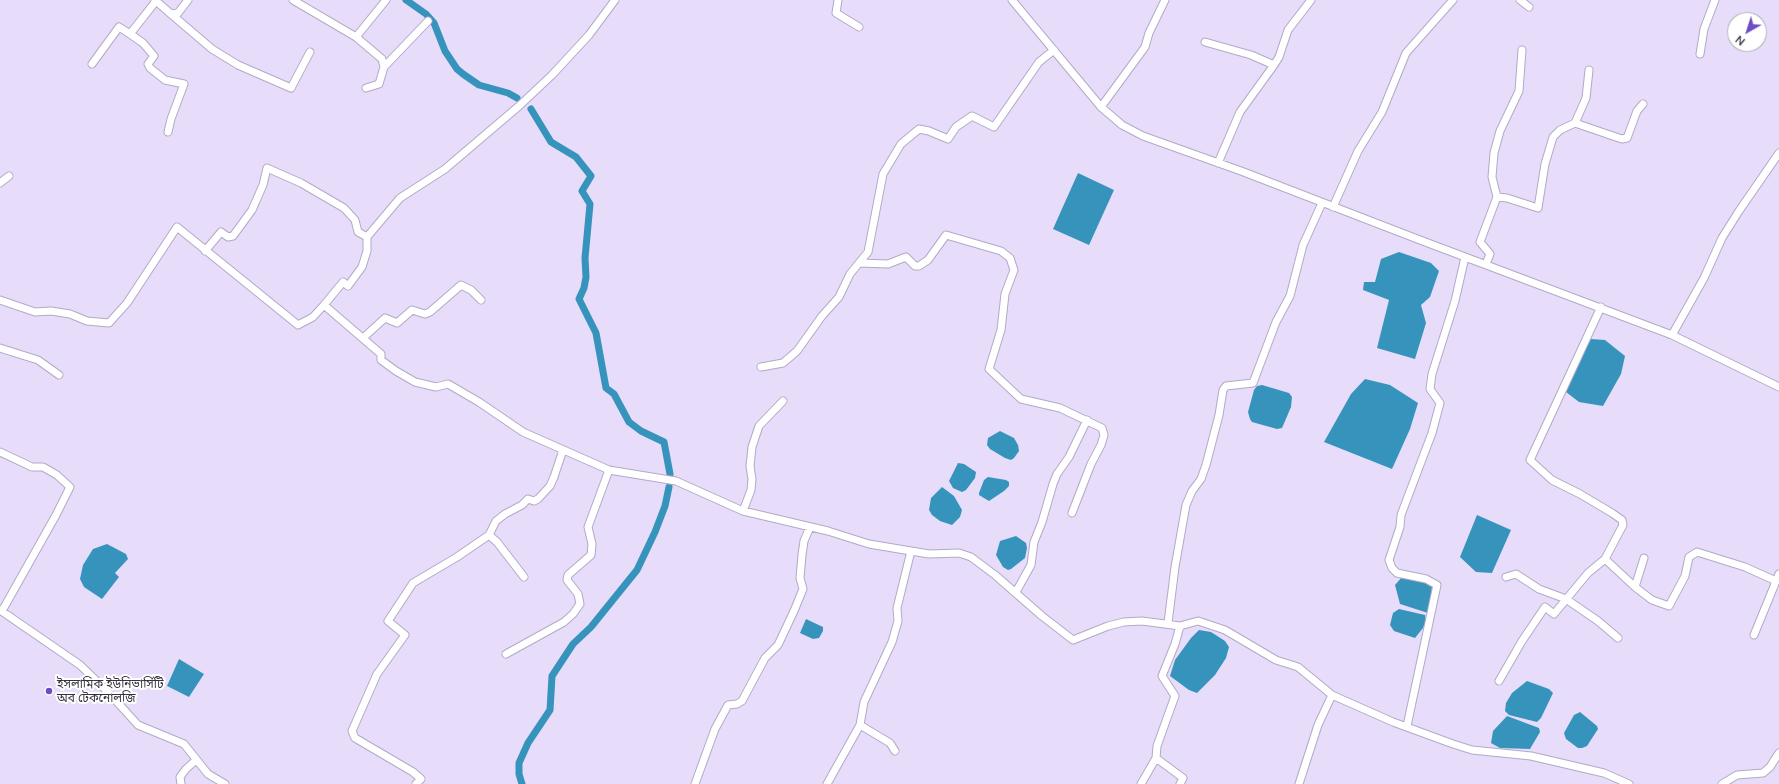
<!DOCTYPE html>
<meta charset="utf-8">
<style>
body{margin:0}
#map{position:relative;width:1779px;height:784px;overflow:hidden;background:#e7dcfa;font-family:Mulish,sans-serif}
canvas{display:block}
.north{position:absolute;left:1727px;top:12px;width:40px;height:40px;box-sizing:border-box;background:#fff;border:1px solid #afadb1;border-radius:50%;rotate:219deg;font-size:11px;font-weight:700;line-height:16px;text-align:center;color:#36323d}
.north::after{content:'';display:block;margin:auto;width:14px;height:18px;background:#6d4cc5;clip-path:polygon(50% 0,100% 100%,50% 72%,0 100%)}
</style>
<div id="map">
<canvas width="1779" height="784"></canvas>
<div class="north">N</div>
</div>
<script>
const context = document.querySelector('canvas').getContext('2d');
context.lineJoin = 'round';
function fillPath(path, color) {
  context.fillStyle = color;
  context.fill(path, 'evenodd');
}
function shape(rows) {
  const path = new Path2D();
  for (const r of rows) {
    path.moveTo(r[0], r[1]);
    for (let i = 2; i < r.length; i += 2) path.lineTo(r[i], r[i + 1]);
  }
  return path;
}
function stroke(path, color, width, dash) {
  context.strokeStyle = color;
  context.lineWidth = width;
  context.lineCap = dash ? 'butt' : 'round';
  context.setLineDash(dash || []);
  context.stroke(path);
}
function write(font, color, halo, rows, align = 'center') {
  context.font = font + ' Mulish,"Noto Sans Bengali",sans-serif';
  context.lineWidth = 4;
  context.setLineDash([]);
  context.textBaseline = 'middle';
  context.strokeStyle = halo;
  context.fillStyle = color;
  for (const [text, x, y, turn = 0] of rows) {
    context.save();
    context.translate(x, y);
    context.rotate((+turn || 0) * Math.PI / 180);
    context.textAlign = isNaN(turn) ? turn : align;
    if (halo) context.strokeText(text, 0, 0);
    context.fillText(text, 0, 0);
    context.restore();
  }
}
const water = shape([
 [1078,173,1114,190,1089,245,1053,229],
 [1399,252,1431,263,1439,271,1430,297,1421,305,1426,323,1415,359,1377,348,1389,300,1363,290,1364,282,1375,282,1381,259],
 [1591,339,1605,340,1625,356,1621,374,1603,406,1579,402,1566,392,1578,362],
 [1365,379,1390,385,1418,403,1410,429,1392,469,1324,442,1351,394],
 [1262,385,1289,393,1292,397,1291,407,1282,428,1277,429,1252,422,1250,419,1248,412,1254,390,1257,386],
 [1000,431,1014,438,1018,445,1019,451,1014,458,1011,460,1005,458,990,449,987,445,988,438],
 [958,463,964,464,976,472,975,478,966,490,962,492,953,488,949,481],
 [988,477,1006,480,1009,482,1009,486,1004,491,989,501,979,495,979,493,984,480],
 [942,487,954,496,962,510,960,517,952,525,940,521,932,515,929,510,931,498],
 [1477,515,1511,530,1492,573,1476,572,1460,557],
 [1016,536,1026,543,1027,548,1025,558,1011,569,1008,570,1003,567,996,555,1000,541],
 [107,544,126,554,128,559,115,573,119,577,102,599,84,587,80,579,83,565,93,549],
 [1402,577,1419,579,1432,587,1428,613,1400,604,1395,585],
 [1399,609,1425,615,1426,621,1423,628,1415,638,1394,631,1390,625,1393,613],
 [806,619,823,627,823,631,819,638,813,639,800,633],
 [1199,630,1211,632,1225,641,1229,647,1226,658,1215,675,1197,693,1189,690,1170,676,1175,660,1191,638],
 [179,659,204,674,189,697,167,686],
 [1527,681,1549,689,1553,693,1541,718,1537,722,1509,715,1505,711,1506,703,1512,693],
 [1580,712,1597,726,1598,729,1587,746,1582,748,1578,748,1566,739,1564,733,1574,715],
 [1507,716,1539,728,1540,732,1530,749,1500,748,1491,743,1493,731]
]);
const canal = shape([
 [406,0,426,14,434,23,445,51,457,69,463,74,479,85,508,93,517,98],
 [531,109,551,142,576,157,591,176,582,191,590,204,585,258,586,277,584,288,579,299,596,333,606,388,614,394,629,422,641,431,664,442,670,474],
 [522,784,519,774,519,763,528,743,550,710,552,676,573,644,591,627,637,570,655,532,665,506,669,487]
]);
const street = shape([
 [155,0,171,14,178,13,188,0],
 [293,0,356,37,382,59,384,67,379,84,366,88],
 [838,0,836,13,859,27],
 [1012,0,1101,107,1122,125,1143,136,1241,171,1420,240,1672,335,1779,387],
 [1520,0,1529,7],
 [156,1,130,34,143,43,154,56,148,64,150,68,165,80,184,84,171,119,168,132],
 [171,14,212,49,238,65,291,88,310,52],
 [356,37,386,0],
 [1205,42,1251,55,1274,65,1279,57,1288,30,1311,0],
 [1700,54,1704,29,1715,0],
 [92,64,119,27,130,34],
 [384,67,428,21],
 [1101,107,1145,47,1149,33,1165,0],
 [1575,123,1610,135,1622,139,1627,138,1637,111,1643,104],
 [1218,163,1240,112,1274,65],
 [0,183,9,176],
 [1497,197,1507,198,1538,208,1545,164,1553,137,1560,130,1575,123,1586,98,1589,70],
 [1333,207,1358,151,1382,112,1406,53,1453,0],
 [205,251,221,232,228,237,233,236,252,210,263,185,267,168,301,183,344,208,355,220,358,232,367,237],
 [859,263,888,264,906,257,915,266,919,266,928,260,946,235,1001,251,1010,258,1014,270,1005,294,1001,330,989,369,1021,399,1060,408,1102,428,1104,435,1101,445,1091,464,1072,513],
 [1486,264,1490,254,1480,242,1497,197,1492,177,1494,153,1500,131,1519,91,1522,50],
 [0,300,35,312,51,311,70,314,87,321,109,323,127,303,177,227,298,325,313,317,324,305,381,354,381,360,396,371,415,382,436,387,448,384,479,402,523,432,609,470,676,481,743,511,828,531,869,544,929,554,959,553,971,557,995,575,1042,616,1073,640,1108,626,1124,622,1142,621,1180,626,1198,621,1225,630,1276,660,1298,667,1332,695],
 [324,305,343,282,348,286,362,267,367,251,367,237,400,198,445,169,519,106,552,75,589,35,615,0],
 [1672,335,1704,278,1722,238,1739,211,1779,153],
 [363,338,385,318,397,323,412,310,425,314,430,312,461,285,471,290,481,300],
 [0,348,38,360,59,375],
 [761,367,783,363,797,351,822,316,839,297,850,274,868,252,883,174,901,144,919,129,929,131,948,139,956,127,972,116,994,127,1039,62,1054,50],
 [0,452,32,467,43,467,57,475,70,487,56,515,2,611],
 [743,511,751,490,752,479,750,466,752,447,759,426,783,401],
 [489,535,496,521,505,514,522,505,528,499,534,501,538,499,550,486,554,477,563,450],
 [1644,558,1635,587,1652,600,1669,606,1685,576,1689,557,1697,552,1745,567,1776,581],
 [1605,559,1635,587],
 [1506,577,1516,574,1539,589,1566,599,1598,621,1618,638],
 [1016,592,1031,565,1034,542,1042,522,1053,484,1057,474,1069,457,1087,420],
 [0,610,80,665,108,692,138,725,184,744,208,774,225,784],
 [1168,623,1175,567,1186,505,1192,491,1201,479,1206,465,1219,415,1223,390,1226,386,1253,383,1276,322,1290,296,1303,245,1322,203],
 [1754,635,1779,574],
 [506,654,564,622,573,614,580,604,578,594,567,580,568,575,591,555,592,544,588,527,609,470],
 [1499,681,1522,641,1545,607,1554,614,1588,573,1605,559,1623,525,1622,520,1612,513,1580,494,1552,480,1530,460,1601,307],
 [1407,726,1437,585,1426,579,1397,573,1392,568,1389,560,1400,527,1401,515,1432,433,1440,403,1430,389,1432,374,1455,301,1465,257],
 [895,751,890,743,860,725,864,702,892,642,898,621,897,608,911,551],
 [1156,758,1183,778,1180,784],
 [181,784,180,777,186,769,196,760],
 [416,784,421,779,413,772,355,738,352,731,377,674,405,635,388,621,413,583,457,557,489,535,497,542,524,577],
 [695,784,715,729,728,705,737,704,742,701,765,658,778,645,794,611,803,589,800,578,802,555,804,541,810,527],
 [827,784,860,725],
 [1141,784,1156,758,1157,746,1175,696,1162,676,1175,644,1180,626],
 [1299,784,1318,725,1332,695,1393,722,1453,744,1472,750,1531,756,1591,770,1604,773,1629,784],
 [1722,784,1737,775,1763,773,1770,767,1779,753]
]);
const markers = [
 [49,691,4,"#6d4cc5"]
];
const poiNames = [
 ["ইসলামিক ইউনিভার্সিটি",57,684],
 ["অব টেকনোলজি",57,698]
];
fillPath(water, '#3694bc');
stroke(canal, '#3694bc', 7);
stroke(street, '#b3a9c6', 9);
stroke(street, '#fff', 7);
for (const [x, y, r, color] of markers) {
  const dot = new Path2D();
  dot.arc(x, y, r, 0, 2 * Math.PI);
  context.fillStyle = color;
  context.fill(dot);
  stroke(dot, '#fff', 1.5);
}
write('12px', '#36323d', '#fff', poiNames, 'left');
</script>
